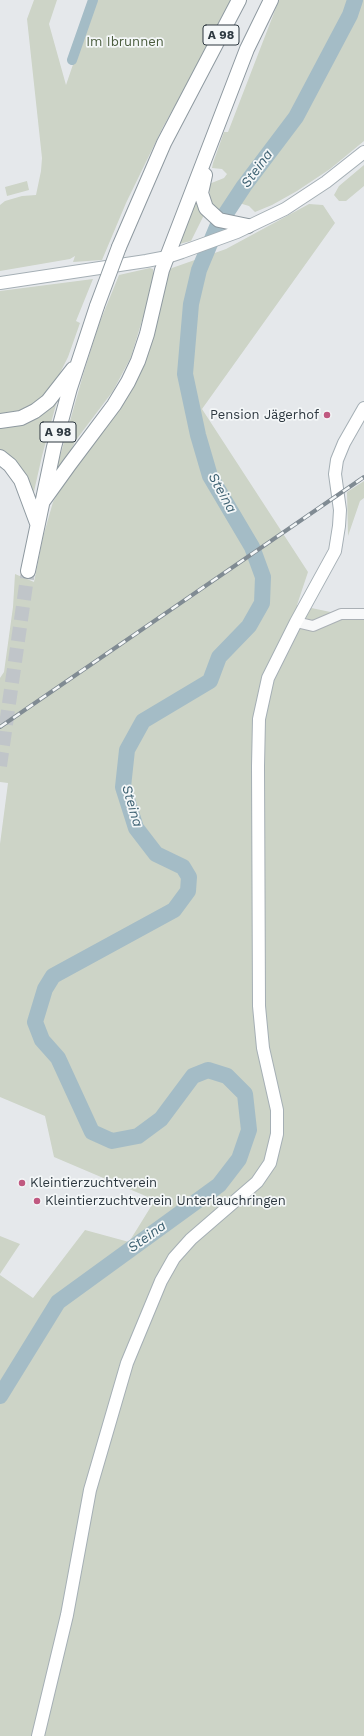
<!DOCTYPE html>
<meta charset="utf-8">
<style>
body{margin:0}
canvas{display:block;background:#e5e8eb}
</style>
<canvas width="364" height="1736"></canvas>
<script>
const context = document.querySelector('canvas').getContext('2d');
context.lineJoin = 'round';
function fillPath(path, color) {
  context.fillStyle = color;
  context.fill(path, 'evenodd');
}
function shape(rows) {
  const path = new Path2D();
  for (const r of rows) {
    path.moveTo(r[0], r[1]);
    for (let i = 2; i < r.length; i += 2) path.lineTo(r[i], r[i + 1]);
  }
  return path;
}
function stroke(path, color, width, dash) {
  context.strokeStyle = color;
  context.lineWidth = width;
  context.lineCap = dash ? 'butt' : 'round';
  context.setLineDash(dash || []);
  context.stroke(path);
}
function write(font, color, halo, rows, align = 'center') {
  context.font = font + ' "Work Sans",sans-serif';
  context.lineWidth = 3.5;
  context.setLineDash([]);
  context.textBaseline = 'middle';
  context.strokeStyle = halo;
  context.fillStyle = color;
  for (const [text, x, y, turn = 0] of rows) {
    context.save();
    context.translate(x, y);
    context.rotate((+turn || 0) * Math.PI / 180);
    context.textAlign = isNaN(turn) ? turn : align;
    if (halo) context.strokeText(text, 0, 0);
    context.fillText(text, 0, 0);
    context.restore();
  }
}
const green = shape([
 [34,0,57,0,49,24,66,85,95,0,231,0,205,52,163,127,126,203,102,260,73,262,75,256,70,259,0,271,0,205,5,201,22,196,36,195,41,171,42,158,27,19],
 [279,0,364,0,364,141,330,169,297,191,272,205,255,212,249,206,239,203,232,216,221,213,215,209,210,200,209,184,224,178,227,174,222,169,212,168,213,163,224,132,228,132],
 [364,165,364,186,346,201,339,201,334,195,339,186],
 [27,181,29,190,7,196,5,187],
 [197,194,205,213,191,241,179,244],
 [309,204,323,205,335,223,202,409,308,572,297,605,364,619,364,1736,0,1736,0,1275,33,1298,85,1230,129,1242,155,1200,54,1157,45,1116,0,1097,0,844,8,783,0,782,0,678,4,672,13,607,15,574,34,582,43,537,53,502,61,487,119,406,168,271,172,268,226,249],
 [150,268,153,269,154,281,131,357,113,391,76,440,61,470,57,467,83,375,99,324,119,275],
 [93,279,76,321,80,323,68,357,57,379,44,397,24,411,0,416,0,291],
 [57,401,42,456,33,496,4,452,0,450,0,427],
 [364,481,364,498,360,501,348,536,347,492],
 [0,1236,20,1244,0,1274]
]);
const canal = shape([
 [72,60,93,0]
]);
const river = shape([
 [0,1396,58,1302,219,1185,239,1159,249,1130,245,1094,227,1076,208,1070,193,1076,161,1119,138,1136,112,1141,92,1132,58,1058,42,1040,35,1022,45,989,53,976,174,910,188,891,189,877,183,867,156,854,136,828,123,787,127,750,143,721,210,681,219,657,249,626,262,603,263,577,252,547,210,476,198,435,185,374,191,304,199,270,217,227,244,186,296,117,350,15,355,0]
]);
const highwayTunnel = shape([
 [0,766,28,571]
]);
const minor = shape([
 [296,622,313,626,341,614,364,614]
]);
const major = shape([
 [0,283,146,261,167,257,182,252,237,232,285,209,326,182,364,152],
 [38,1736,67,1615,90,1490,127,1363,161,1281,174,1258,191,1239,257,1182,270,1163,277,1134,277,1110,263,1048,259,1006,258,766,259,719,268,678,296,622,335,551,339,526,340,510,335,474,337,460,344,443,364,408]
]);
const highway = shape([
 [205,175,201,193,206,208,219,220,248,226],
 [119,247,164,143,239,0],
 [0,421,21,418,35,411,48,401,73,369],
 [0,457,10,465,21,480,37,523],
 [41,504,69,465,114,405,128,382,138,361,147,334,162,270,247,49,271,0],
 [28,571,54,447,70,388,97,306]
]);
const rail = shape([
 [0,727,364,477]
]);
const highwayBridge = shape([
 [97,306,119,247]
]);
const markers = [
 [327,415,4,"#c05980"],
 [22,1183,4,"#c05980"],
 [37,1201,4,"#c05980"]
];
const shields = [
 [221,35,36],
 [58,432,36]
];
const shieldNames = [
 ["A 98",221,35],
 ["A 98",58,432]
];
const parkNames = [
 ["Im Ibrunnen",125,42]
];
const poiNames = [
 ["Pension Jägerhof",319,415,"right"],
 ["Kleintierzuchtverein",30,1183],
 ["Kleintierzuchtverein Unterlauchringen",45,1201]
];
const waterNames = [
 ["Steina",257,169,-54],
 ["Steina",222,493,61],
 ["Steina",132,806,74],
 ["Steina",147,1237,-36]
];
fillPath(green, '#cdd4c7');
stroke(canal, '#a4bcc6', 10);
stroke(river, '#a4bcc6', 16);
stroke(highwayTunnel, '#c0c5c9', 14, [14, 7]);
stroke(minor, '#aab0b5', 12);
stroke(major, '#a5afb5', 14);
stroke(highway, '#8e99a0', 16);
stroke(minor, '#f7f8f9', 10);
stroke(major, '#fff', 12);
stroke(highway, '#fff', 14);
stroke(rail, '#808b93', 4);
stroke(rail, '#f4f7f8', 2.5, [8]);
stroke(highwayBridge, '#8e99a0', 16, []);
stroke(highwayBridge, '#fff', 14);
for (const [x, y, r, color] of markers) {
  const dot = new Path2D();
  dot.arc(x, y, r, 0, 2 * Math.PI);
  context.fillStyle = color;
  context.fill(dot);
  stroke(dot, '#f4f7f8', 1.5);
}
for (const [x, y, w] of shields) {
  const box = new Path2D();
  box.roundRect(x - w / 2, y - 10, w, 20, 3);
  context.fillStyle = '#f4f7f8';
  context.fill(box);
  stroke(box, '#2e3941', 1);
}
write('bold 12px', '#2e3941', null, shieldNames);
write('13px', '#4a5c3d', '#f4f7f8', parkNames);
write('13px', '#2e3941', '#f4f7f8', poiNames, 'left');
write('italic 14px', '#3c6071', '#f4f7f8', waterNames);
</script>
